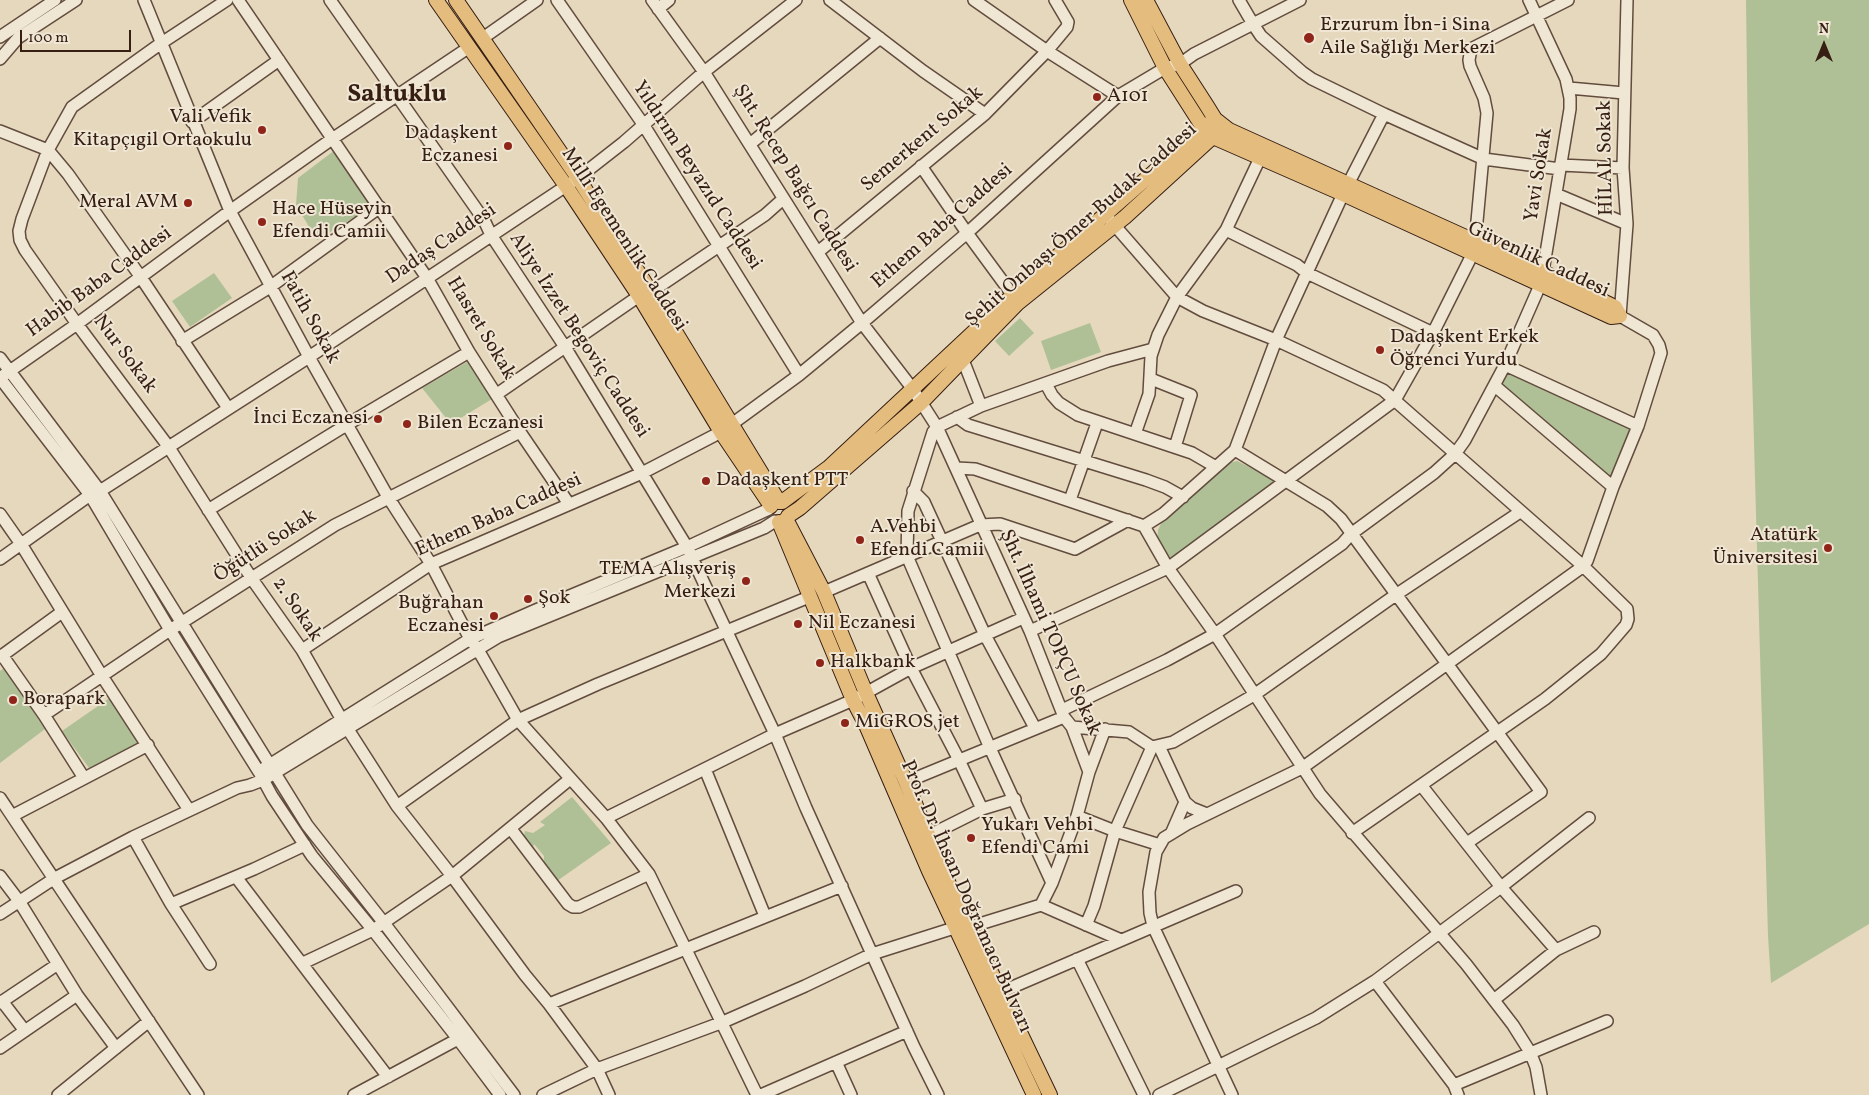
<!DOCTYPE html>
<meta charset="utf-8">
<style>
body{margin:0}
#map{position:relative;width:1869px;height:1095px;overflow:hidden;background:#e6d8bd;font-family:Vollkorn,serif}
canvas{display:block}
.north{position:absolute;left:1799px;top:20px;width:50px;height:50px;-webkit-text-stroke:4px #efe6d4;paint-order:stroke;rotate:0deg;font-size:14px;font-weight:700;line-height:20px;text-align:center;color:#361e13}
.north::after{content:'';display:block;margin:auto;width:18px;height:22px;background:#361e13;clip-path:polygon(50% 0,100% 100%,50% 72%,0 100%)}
.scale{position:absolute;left:20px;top:30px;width:111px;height:22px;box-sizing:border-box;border:2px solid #361e13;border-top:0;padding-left:6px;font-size:15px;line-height:18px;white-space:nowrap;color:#361e13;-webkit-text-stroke:4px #efe6d4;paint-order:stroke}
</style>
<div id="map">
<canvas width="1869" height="1095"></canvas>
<div class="north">N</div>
<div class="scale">100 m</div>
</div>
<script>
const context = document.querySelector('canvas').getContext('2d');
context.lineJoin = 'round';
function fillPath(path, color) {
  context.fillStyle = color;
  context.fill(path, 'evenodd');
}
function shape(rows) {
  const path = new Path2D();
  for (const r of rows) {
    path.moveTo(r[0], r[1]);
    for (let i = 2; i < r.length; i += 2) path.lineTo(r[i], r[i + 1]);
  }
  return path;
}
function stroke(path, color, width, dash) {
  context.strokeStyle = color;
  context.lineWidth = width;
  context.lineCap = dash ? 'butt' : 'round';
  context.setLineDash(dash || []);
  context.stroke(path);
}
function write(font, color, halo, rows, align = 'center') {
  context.font = font + ' Vollkorn,serif';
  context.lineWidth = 4;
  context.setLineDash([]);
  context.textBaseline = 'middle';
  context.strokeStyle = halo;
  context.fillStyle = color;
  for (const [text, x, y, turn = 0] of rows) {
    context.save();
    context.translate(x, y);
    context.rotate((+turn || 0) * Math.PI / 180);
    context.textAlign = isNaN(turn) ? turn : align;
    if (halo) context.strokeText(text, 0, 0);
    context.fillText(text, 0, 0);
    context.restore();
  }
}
const green = shape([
 [1746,0,1869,0,1869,924,1771,983,1768,936,1750,302],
 [335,150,373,206,317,240,296,205,298,178],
 [214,273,232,298,190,327,172,301],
 [1020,318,1034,333,1009,356,995,341],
 [1090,323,1101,352,1051,370,1041,341],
 [467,362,492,399,451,424,422,388],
 [1505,365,1638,426,1613,487,1495,386],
 [1237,461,1278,481,1171,558,1157,542,1158,530,1163,519,1229,463],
 [4,668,45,729,0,763,0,671],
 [111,697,138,743,89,768,62,731],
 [572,797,611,843,557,881,544,863,544,856,534,844,533,848,524,836,525,831,533,833,545,825,540,822]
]);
const minor = shape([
 [144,0,230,211,309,357,388,497,431,564,470,639,477,648,518,720,606,818,649,874,757,1095],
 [227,0,160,44,72,107,48,150,22,219,19,231,20,240,25,250,77,324,168,446,252,579,302,650,342,720,397,806,452,876,525,975,549,1004,597,1069,609,1095],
 [238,0,427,278,469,352,520,432,569,504],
 [330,0,484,220,491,235,565,347,687,547,775,734,806,808,914,1047,938,1095],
 [557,0,643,124,799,375],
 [652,0,704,72,862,323,912,388,937,427,1030,631,1064,717,1072,727,1089,772],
 [830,0,923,71,985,114],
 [974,0,1047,51,1118,96],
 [658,9,669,0],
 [0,37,55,0],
 [483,38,537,0],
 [0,59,18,38,76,0],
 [1569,88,1624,93],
 [1384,114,1484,159,1560,169],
 [192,122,279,60],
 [0,131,48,150,68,174,140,276,228,408],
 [750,144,880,38],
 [1561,165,1623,168],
 [921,166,967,233,1017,301],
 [1556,194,1627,224],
 [1110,220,1177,297,1203,311,1276,340,1383,390,1582,565,1627,609,1628,619,1626,625,1601,654,1545,699,1352,833],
 [1226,230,1297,265,1307,273,1433,333],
 [1475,243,1487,113,1484,98,1470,66,1469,60,1471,49,1568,0],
 [818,252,985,114,1047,51,1067,27,1068,22,1055,0],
 [651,292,765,215,783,199],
 [182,341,270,287,380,207],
 [0,358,100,491,307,825,384,923,514,1095],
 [963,360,981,406],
 [1505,365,1638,426],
 [4,375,77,324,230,211,332,139,468,48],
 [0,378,90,495,170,630,259,772,272,796,312,856,373,930,458,1039,500,1095],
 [1151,379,1191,395,1175,447],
 [1046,384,1052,395,1059,403,1078,415,1192,453,1216,467],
 [1495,386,1613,487],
 [497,394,639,296],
 [957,417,968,425,1146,480,1165,487,1183,497],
 [732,424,799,375,862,323,967,233,1118,96,1165,68,1180,64,1194,54,1300,0],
 [1135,434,1149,394,1151,356,1158,335,1177,297,1226,230,1260,158],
 [1235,450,1327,506,1341,519,1541,792,1467,843],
 [957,468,975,469,1144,526],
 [913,491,924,502,985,635,1035,728],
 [1070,500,1097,423],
 [208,510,348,424,469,352],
 [0,514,21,544,102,676,189,810],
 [1144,526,1168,568,1215,634,1320,794,1466,964,1513,1025,1530,1052,1536,1067,1541,1095],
 [1144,526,1163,514,1235,450,1276,340,1343,194,1384,114,1312,79,1302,72,1261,36,1253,24,1239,0],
 [0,559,90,495,100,491,309,357,578,178,624,142,704,72,796,0],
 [868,573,911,668,959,760,982,809],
 [824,592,980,525,1000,524,1075,549,1128,520],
 [1030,631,1168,568,1395,400,1433,333,1473,253],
 [302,650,431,564,642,473,721,432],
 [2,655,44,715,84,778],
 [0,657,62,612],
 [1062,710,1167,660,1215,634,1342,544,1351,534,1434,473,1455,454,1465,440,1505,365,1541,283,1570,109,1570,98,1566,79,1529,0],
 [44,715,170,630,335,525,520,432],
 [1072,727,1129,732,1152,747,1173,742,1254,695,1397,594,1520,512],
 [1159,746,1185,802],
 [263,769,470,639,536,610,687,547,769,509],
 [705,769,765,916],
 [906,782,1064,717],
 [1421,785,1501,887,1556,950],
 [0,798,198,1095],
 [397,806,518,720,598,684,809,597],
 [12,816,148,745],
 [1077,816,1115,831,1160,845],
 [606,818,775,734,853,700,911,668,1023,618],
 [511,829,568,904,573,907,579,907,649,874],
 [1171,834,1185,802,1192,808,1207,814],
 [928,836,982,809,1015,799],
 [133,837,171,904,210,964],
 [0,876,19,901,77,995,116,1048],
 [236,877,388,1077],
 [1052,883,990,748,907,556,908,511,933,432,937,427,981,406,1108,361,1153,349],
 [171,904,254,869,305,845],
 [1041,905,1121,940],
 [0,914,55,878,133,837,237,788,250,785,263,780,498,637,764,528,775,521],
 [1086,925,1094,906,1115,831,1152,747],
 [1077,959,1144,1095],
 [303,963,373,930,452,876,570,779],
 [1375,981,1454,1085,1458,1095],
 [1001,992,1236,891],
 [1495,999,1556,950,1594,932],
 [2,1001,25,1031],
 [0,1003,58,964],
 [549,1004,842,886],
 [0,1048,77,995],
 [836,1062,851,1095],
 [1454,1085,1607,1021],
 [58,1095,149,1021],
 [354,1095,458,1039],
 [543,1095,597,1069,723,1022,805,986,872,954,954,928,970,927,1041,905,1052,883,1077,816,1089,772,1105,729],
 [761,1095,907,1031],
 [1159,1095,1316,1018,1375,981,1501,887,1589,818],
 [1232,1095,1153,926,1150,913,1149,892,1156,852,1164,838,1187,824,1302,768,1578,570,1587,561,1613,487,1638,426,1661,353,1659,345,1653,335,1620,316,1627,224,1623,168,1627,0]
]);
const major = shape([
 [436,0,566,186,639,296,721,432,771,506],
 [456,0,578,178,651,292,779,502],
 [1131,0,1165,68,1204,129,1213,137,1343,194,1611,317,1620,316,1615,307,1543,272,1229,130,1215,119,1207,106,1180,64,1146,0],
 [782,502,828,468,1013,295,1211,122],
 [788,516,800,508,922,402,1018,303,1125,217,1218,132],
 [786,519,824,592,866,693,906,782,948,882,1050,1095],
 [779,522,853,700,866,725,929,871,1034,1095]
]);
const markers = [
 [1309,38,6,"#8f2418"],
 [1097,97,5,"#8f2418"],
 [262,130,5,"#8f2418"],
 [508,146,5,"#8f2418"],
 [188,203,5,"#8f2418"],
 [262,222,5,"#8f2418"],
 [1380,350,5,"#8f2418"],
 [378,419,5,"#8f2418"],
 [407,424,5,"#8f2418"],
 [706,481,5,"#8f2418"],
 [860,540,5,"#8f2418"],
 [1828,548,5,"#8f2418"],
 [746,581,5,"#8f2418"],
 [528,599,5,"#8f2418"],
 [494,616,5,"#8f2418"],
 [798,624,5,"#8f2418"],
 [820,663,5,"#8f2418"],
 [13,700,5,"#8f2418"],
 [845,723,5,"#8f2418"],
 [971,838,5,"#8f2418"]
];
const poiNames = [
 ["Erzurum İbn-i Sina",1320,26],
 ["Aile Sağlığı Merkezi",1320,49],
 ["A101",1107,97],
 ["Vali Vefik",252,118,"right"],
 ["Kitapçıgil Ortaokulu",252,141,"right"],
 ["Dadaşkent",498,134,"right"],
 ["Eczanesi",498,157,"right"],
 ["Meral AVM",178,203,"right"],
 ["Hace Hüseyin",272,210],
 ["Efendi Camii",272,233],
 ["Dadaşkent Erkek",1390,338],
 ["Öğrenci Yurdu",1390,361],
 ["İnci Eczanesi",368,419,"right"],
 ["Bilen Eczanesi",417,424],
 ["Dadaşkent PTT",716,481],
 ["A.Vehbi",870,528],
 ["Efendi Camii",870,551],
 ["Atatürk",1818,536,"right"],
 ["Üniversitesi",1818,559,"right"],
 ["TEMA Alışveriş",736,570,"right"],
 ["Merkezi",736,593,"right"],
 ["Şok",538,599],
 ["Buğrahan",484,604,"right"],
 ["Eczanesi",484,627,"right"],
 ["Nil Eczanesi",808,624],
 ["Halkbank",830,663],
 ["Borapark",23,700],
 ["MiGROS jet",855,723],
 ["Yukarı Vehbi",981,826],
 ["Efendi Cami",981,849]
];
const streetNames = [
 ["Semerkent Sokak",923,140,-40],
 ["HİLAL Sokak",1607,158,-91],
 ["Yavi Sokak",1540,175,-81],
 ["Yıldırım Beyazıd Caddesi",696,176,57],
 ["Şht. Recep Bağcı Caddesi",794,179,58],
 ["Şehit Onbaşı Ömer Budak Caddesi",1082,226,-41],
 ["Ethem Baba Caddesi",943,227,-41],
 ["Millî Egemenlik Caddesi",623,240,57],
 ["Dadaş Caddesi",442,245,-34],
 ["Güvenlik Caddesi",1538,261,25],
 ["Habib Baba Caddesi",100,283,-36],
 ["Fatih Sokak",309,318,61],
 ["Hasret Sokak",480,329,59],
 ["Aliye İzzet Begoviç Caddesi",578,336,57],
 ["Nur Sokak",124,355,53],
 ["Ethem Baba Caddesi",499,516,-24],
 ["Öğütlü Sokak",266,547,-33],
 ["2. Sokak",296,610,56],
 ["Şht. İlhami TOPÇU Sokak",1049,633,66],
 ["Prof. Dr. İhsan Doğramacı Bulvarı",965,897,66]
];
const districtNames = [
 ["Saltuklu",397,96]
];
fillPath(green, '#afc096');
stroke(minor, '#624c3e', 14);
stroke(major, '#361e13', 16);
stroke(minor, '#efe6d4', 11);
stroke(major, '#e3bc7e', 14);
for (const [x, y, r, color] of markers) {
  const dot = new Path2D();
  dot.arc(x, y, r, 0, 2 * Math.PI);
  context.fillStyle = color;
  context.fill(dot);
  stroke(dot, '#efe6d4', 2);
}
write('20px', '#361e13', '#efe6d4', poiNames, 'left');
write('20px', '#361e13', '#efe6d4', streetNames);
write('bold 25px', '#361e13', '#efe6d4', districtNames);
</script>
